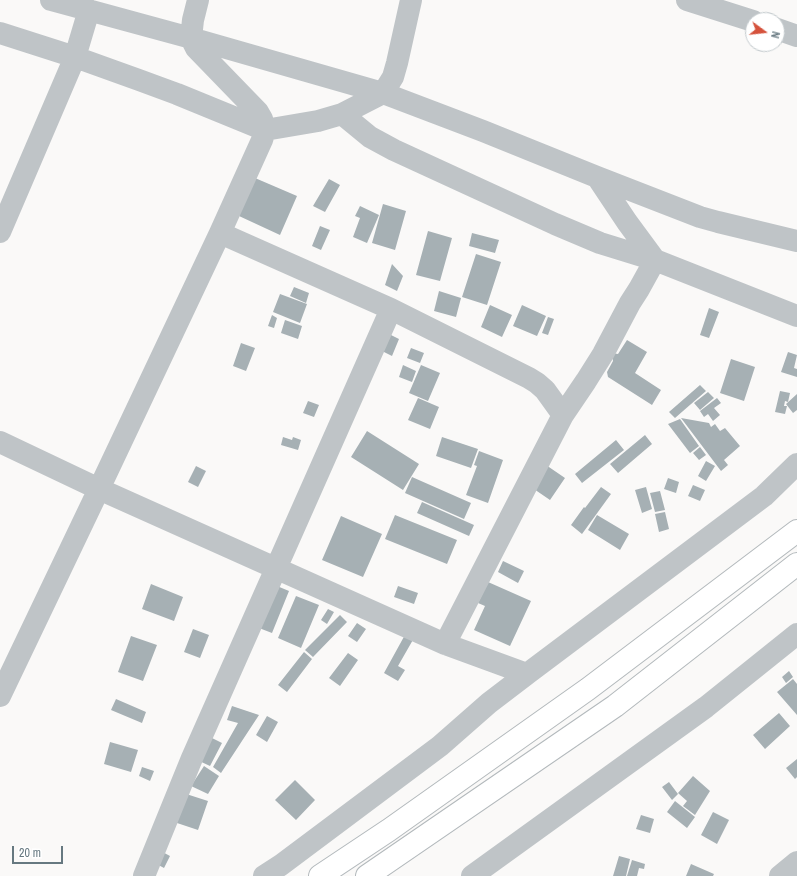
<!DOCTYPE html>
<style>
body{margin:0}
#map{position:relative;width:797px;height:876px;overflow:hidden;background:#faf9f8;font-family:"Archivo Narrow",sans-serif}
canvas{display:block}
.north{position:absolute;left:745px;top:12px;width:40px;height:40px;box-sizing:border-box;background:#fff;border:1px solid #c2c9cc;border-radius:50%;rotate:105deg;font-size:11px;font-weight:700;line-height:16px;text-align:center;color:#667880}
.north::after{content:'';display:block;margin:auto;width:14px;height:18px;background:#d5523c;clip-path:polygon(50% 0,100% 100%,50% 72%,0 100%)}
.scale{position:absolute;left:12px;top:846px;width:51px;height:18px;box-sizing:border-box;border:2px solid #667880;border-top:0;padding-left:5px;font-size:12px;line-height:14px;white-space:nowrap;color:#667880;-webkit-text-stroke:3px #fff;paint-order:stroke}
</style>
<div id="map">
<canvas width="797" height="876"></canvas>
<div class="north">N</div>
<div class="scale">20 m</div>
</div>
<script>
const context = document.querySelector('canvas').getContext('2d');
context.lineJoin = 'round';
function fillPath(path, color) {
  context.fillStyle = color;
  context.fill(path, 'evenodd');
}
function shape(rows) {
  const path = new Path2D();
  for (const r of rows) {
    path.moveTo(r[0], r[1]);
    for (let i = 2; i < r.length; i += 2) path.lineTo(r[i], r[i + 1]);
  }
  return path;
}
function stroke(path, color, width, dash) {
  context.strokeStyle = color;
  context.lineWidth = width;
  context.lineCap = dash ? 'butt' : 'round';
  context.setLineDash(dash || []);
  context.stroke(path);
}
const building = shape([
 [255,178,297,196,280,235,239,216],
 [329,179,340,185,325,212,313,206],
 [383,204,406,211,395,250,372,243],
 [360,206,379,215,367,243,353,237,360,218,355,216],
 [320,226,330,230,321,250,312,246],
 [428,231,452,238,440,281,416,275],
 [472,233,499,240,495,253,469,246],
 [476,254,501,262,487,305,462,297],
 [392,264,403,276,397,291,385,285],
 [294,287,309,293,306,303,290,296],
 [439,291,461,298,456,317,434,311],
 [280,294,307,304,300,323,273,312],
 [490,305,512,315,502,337,481,327],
 [522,305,546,316,537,336,513,326],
 [709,308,719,312,709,338,700,335],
 [272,315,277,318,274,328,268,326],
 [548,317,554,319,548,335,542,333],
 [285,320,302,326,298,339,281,333],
 [389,334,399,339,392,356,382,351],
 [627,340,647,352,635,373,661,390,652,405,608,377,607,372,613,361,612,353,618,354],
 [241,343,255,348,246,371,233,366],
 [411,348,424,353,420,363,407,358],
 [788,352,797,355,794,368,797,369,797,377,781,372],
 [731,359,755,367,744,401,720,393],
 [403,365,416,371,412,382,399,377],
 [421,365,440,373,428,401,409,393],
 [700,385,706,391,675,418,669,412],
 [780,391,790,393,788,402,785,401,784,406,787,406,785,414,775,412],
 [708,392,714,398,700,410,694,403],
 [797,394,797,410,793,413,786,404],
 [418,398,439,407,430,429,408,420],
 [717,398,721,403,714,408,720,415,713,421,708,414,704,417,700,411],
 [308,401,319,405,314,417,303,413],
 [681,418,709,423,711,427,715,424,720,431,725,428,740,446,724,460,728,465,721,471],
 [680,419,699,446,690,453,668,424],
 [367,431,419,464,403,490,351,457],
 [645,435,652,444,618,473,610,464],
 [283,437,292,440,293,437,301,440,298,450,281,445],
 [442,437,478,449,471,468,436,456],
 [616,440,624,450,582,483,575,474],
 [700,447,706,455,699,460,693,453],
 [479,451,503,460,488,503,466,495,477,466,474,465],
 [706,461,715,466,706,481,698,476],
 [546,465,565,478,550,500,531,487],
 [196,466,206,471,198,487,188,482],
 [412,477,471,503,464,519,405,493],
 [668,478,679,482,676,493,664,489],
 [693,485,705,490,700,501,688,496],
 [601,487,611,494,582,534,571,525,584,507,585,508],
 [646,487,652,509,642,513,635,490],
 [660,491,665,510,655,512,650,493],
 [422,502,474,525,469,536,417,513],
 [665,512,669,529,659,532,655,514],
 [395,515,457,540,447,564,385,539],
 [597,515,629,534,620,550,588,530],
 [341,516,382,534,363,577,322,560],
 [503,561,524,571,518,583,498,572],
 [488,582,531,601,510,646,474,630,485,606,478,603],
 [151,584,183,597,174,621,142,609],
 [277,586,289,591,272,633,259,628],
 [398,586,418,593,414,604,394,597],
 [296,596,319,605,301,648,278,638],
 [328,609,334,612,327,624,321,620],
 [340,615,347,622,313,657,305,650],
 [357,623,366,629,357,642,348,636],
 [193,629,209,635,200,658,184,652],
 [406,633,414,638,398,666,405,670,398,681,384,673],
 [131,636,157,645,143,681,118,672],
 [304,652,312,659,287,692,278,685],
 [348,653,358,660,340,686,329,678],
 [789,671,793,677,786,683,782,677],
 [793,679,797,684,797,715,777,692],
 [116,699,146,712,142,723,111,710],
 [232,706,259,715,221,773,213,767,238,723,227,720],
 [779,713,790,726,765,749,753,735],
 [267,716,278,722,267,742,256,735],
 [206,735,222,743,210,766,195,759],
 [110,742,138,750,131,772,104,764],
 [797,759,797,777,795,779,786,768],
 [204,766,219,776,208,794,191,786],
 [142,767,154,771,150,781,139,776],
 [693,776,710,791,695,815,683,806,687,801,678,793],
 [295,780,315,800,296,820,275,800],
 [669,782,678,794,672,800,662,787],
 [180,792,208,801,198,830,174,822],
 [675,801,695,817,687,828,667,812],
 [713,812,729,820,717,844,701,835],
 [641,815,654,819,650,833,636,829],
 [157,849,170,856,164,868,151,861],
 [619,856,630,859,626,876,613,876],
 [632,860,645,864,644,869,639,868,637,876,627,876],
 [691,864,714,874,713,876,686,876]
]);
const minor = shape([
 [51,0,191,38,383,93,483,131,597,177,700,217,718,222,797,241],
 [198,0,193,20,191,38,196,48,258,112,262,119,265,130],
 [687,0,753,21],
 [777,29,797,36],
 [0,33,75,57,139,80,177,94,265,130],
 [342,114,370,137,394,150,555,224,600,243,655,260,639,289,630,303,603,354,586,381,563,415],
 [597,177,627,222,655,260,797,316],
 [0,232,75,57,89,10],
 [220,233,391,309,529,378,537,383,545,390,563,415,445,644],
 [0,442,99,489,445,644,527,674,489,703,440,746,281,865,264,876],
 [527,674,764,496,797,464],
 [0,696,99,489,220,233,262,140,265,130,318,121,342,114,383,93,393,77,397,63,411,0],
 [144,876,192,758,391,309],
 [472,876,706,707,797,634],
 [780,876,797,862]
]);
const major = shape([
 [320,876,389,830,588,689,797,531],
 [367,876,615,706,797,564]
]);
fillPath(building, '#a6b0b4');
stroke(major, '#b3b9bc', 24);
stroke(minor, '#bfc4c7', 22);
stroke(major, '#fff', 22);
</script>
